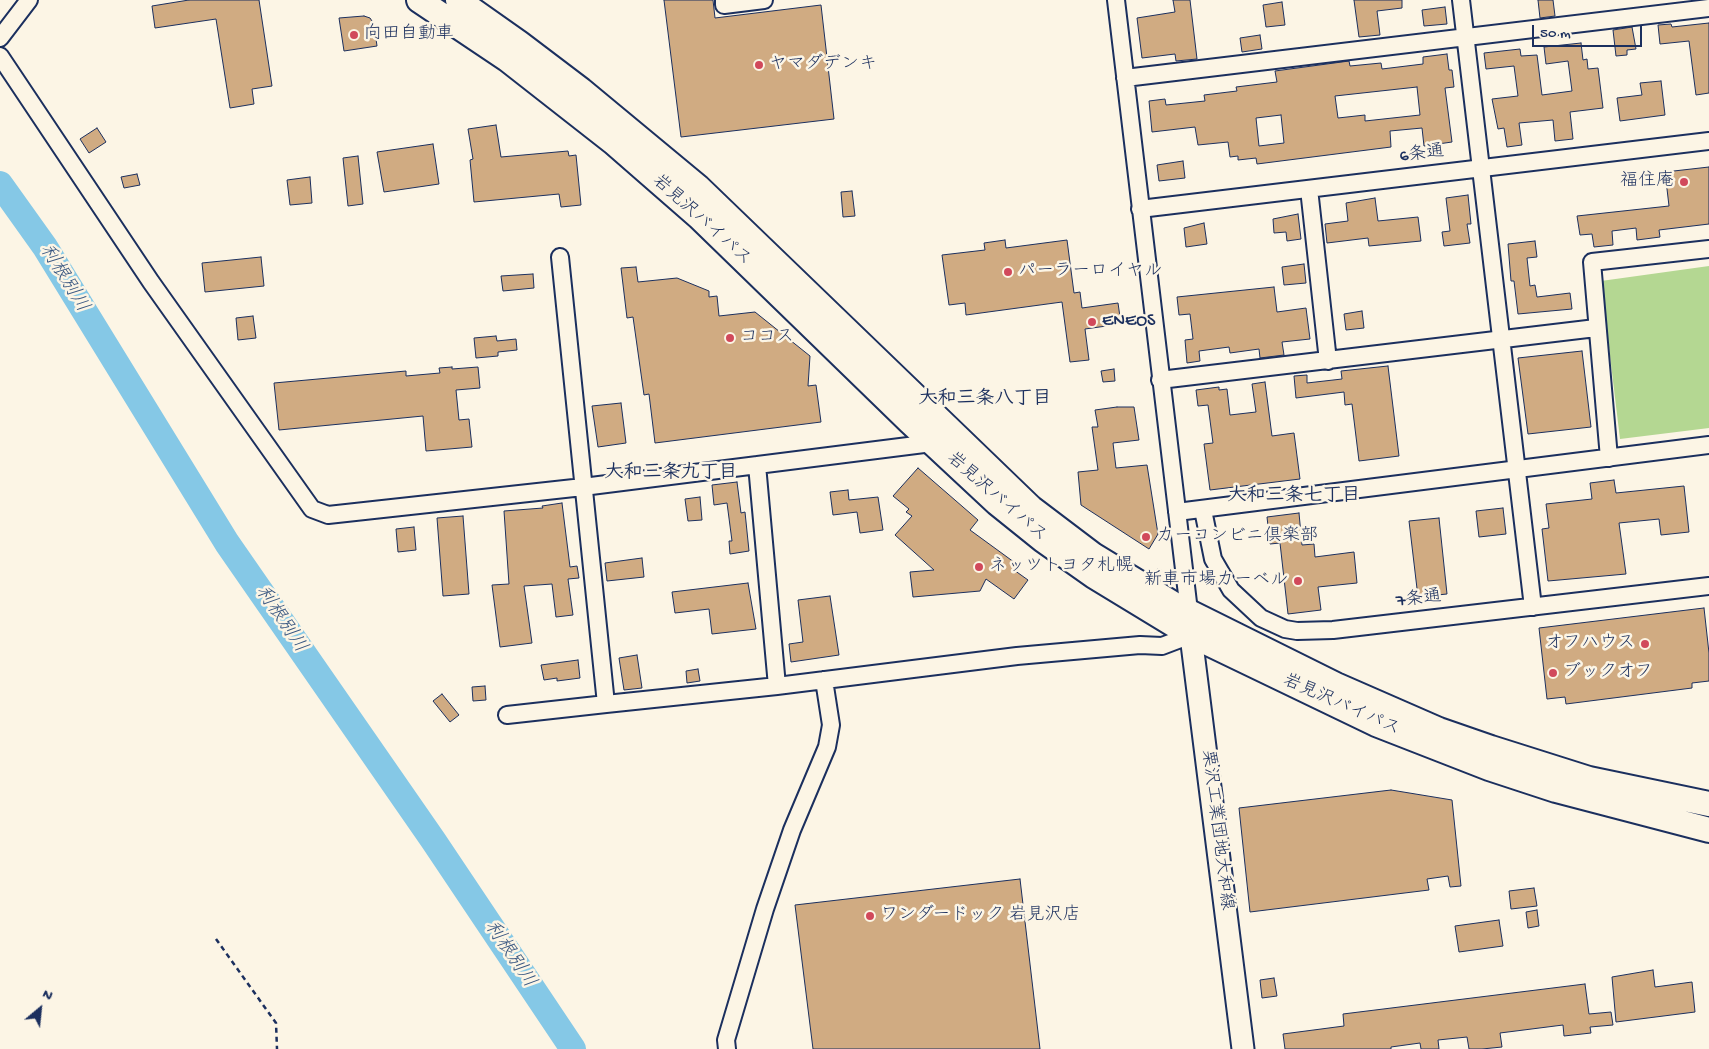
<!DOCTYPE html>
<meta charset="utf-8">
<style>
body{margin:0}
#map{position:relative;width:1709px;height:1049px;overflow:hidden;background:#fcf5e5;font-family:"Gochi Hand",sans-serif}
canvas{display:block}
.north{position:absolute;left:15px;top:984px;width:50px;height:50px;-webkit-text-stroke:4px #fcf5e5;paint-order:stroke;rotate:28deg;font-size:14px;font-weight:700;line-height:20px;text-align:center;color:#1b2f5e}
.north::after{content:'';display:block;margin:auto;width:18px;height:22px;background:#1b2f5e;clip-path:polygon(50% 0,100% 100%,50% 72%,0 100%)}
.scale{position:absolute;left:1532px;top:25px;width:110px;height:22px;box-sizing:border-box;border:2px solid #1b2f5e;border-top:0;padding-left:6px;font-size:15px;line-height:18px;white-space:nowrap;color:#1b2f5e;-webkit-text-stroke:4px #fcf5e5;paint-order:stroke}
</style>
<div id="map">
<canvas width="1709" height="1049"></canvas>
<div class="north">N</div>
<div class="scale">50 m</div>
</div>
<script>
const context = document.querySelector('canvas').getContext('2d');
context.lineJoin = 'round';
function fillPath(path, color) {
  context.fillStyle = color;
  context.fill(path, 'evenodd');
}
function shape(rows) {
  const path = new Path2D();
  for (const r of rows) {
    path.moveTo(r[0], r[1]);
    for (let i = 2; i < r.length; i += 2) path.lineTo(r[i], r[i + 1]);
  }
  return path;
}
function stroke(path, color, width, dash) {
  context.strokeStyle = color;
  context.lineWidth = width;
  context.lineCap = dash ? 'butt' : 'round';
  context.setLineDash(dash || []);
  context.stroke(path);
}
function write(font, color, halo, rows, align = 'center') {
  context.font = font + ' "Gochi Hand","Klee One",sans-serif';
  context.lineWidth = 5;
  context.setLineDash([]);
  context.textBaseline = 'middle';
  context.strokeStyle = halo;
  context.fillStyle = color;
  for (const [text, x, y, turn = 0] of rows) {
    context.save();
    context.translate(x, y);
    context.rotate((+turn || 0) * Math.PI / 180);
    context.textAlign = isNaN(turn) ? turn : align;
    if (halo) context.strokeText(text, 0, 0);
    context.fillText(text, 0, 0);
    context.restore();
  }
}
const green = shape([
 [1709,266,1709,428,1620,439,1601,281]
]);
const river = shape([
 [0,184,45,247,227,543,433,840,573,1049]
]);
const building = shape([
 [189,0,259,0,272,86,252,89,254,104,230,108,216,19,155,28,152,6,189,0],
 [664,0,713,0,715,18,821,5,834,119,681,137,664,0],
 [1173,0,1190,0,1197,59,1176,61,1175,54,1142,58,1137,18,1175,12,1173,0],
 [1354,0,1402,0,1402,8,1377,11,1380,35,1359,37,1354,0],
 [1538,0,1553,0,1555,16,1540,18,1538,0],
 [1282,2,1285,25,1266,27,1263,5,1282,2],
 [1445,7,1447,24,1424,26,1422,10,1445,7],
 [364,16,370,18,374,24,377,46,344,51,339,18,364,16],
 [1709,23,1709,93,1696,95,1689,41,1660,44,1658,25,1671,24,1672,27,1709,23],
 [1632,27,1636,49,1627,50,1627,55,1616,56,1613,30,1632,27],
 [1260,35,1262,49,1242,52,1240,38,1260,35],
 [1581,43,1583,60,1587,59,1588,69,1598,68,1603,108,1570,112,1573,139,1555,141,1553,120,1519,123,1522,145,1507,147,1504,128,1498,129,1492,99,1518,96,1514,66,1486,69,1484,53,1520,49,1521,56,1537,55,1542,95,1572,91,1568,61,1546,64,1544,47,1581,43],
 [1447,54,1449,70,1452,70,1454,87,1445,88,1452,142,1424,146,1422,128,1390,131,1391,147,1257,164,1256,158,1238,160,1238,156,1230,157,1228,142,1198,145,1195,127,1152,132,1149,101,1165,99,1166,105,1205,101,1204,95,1237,91,1236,87,1277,82,1275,71,1349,61,1350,66,1381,63,1382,69,1423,64,1423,57,1447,54],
 [1417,87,1420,115,1365,121,1365,115,1338,118,1335,96,1417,87],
 [1281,115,1284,143,1259,146,1256,118,1281,115],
 [1661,81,1665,115,1620,121,1617,98,1642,95,1640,83,1661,81],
 [496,125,501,157,568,151,569,156,576,155,581,205,561,207,559,194,474,202,470,160,473,159,468,129,496,125],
 [97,128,106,142,89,153,80,139,97,128],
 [433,144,439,184,384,192,377,152,433,144],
 [358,156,363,204,348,206,343,158,358,156],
 [1183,161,1185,178,1159,181,1157,165,1183,161],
 [1709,167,1709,224,1659,230,1660,237,1637,240,1636,228,1612,231,1613,245,1594,247,1592,234,1580,235,1577,216,1669,206,1665,172,1709,167],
 [137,174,140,185,124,188,121,177,137,174],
 [310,177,312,203,290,205,287,180,310,177],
 [852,191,855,216,843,217,841,192,852,191],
 [1468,195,1471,224,1467,224,1470,243,1444,246,1442,232,1450,231,1446,198,1468,195],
 [1375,198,1378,221,1418,217,1421,241,1369,246,1368,238,1327,243,1325,224,1348,221,1346,203,1375,198],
 [1298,214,1301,239,1287,241,1286,232,1274,233,1273,219,1298,214],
 [1204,223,1207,244,1186,247,1184,228,1204,223],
 [1005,240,1006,248,1067,240,1074,293,1080,292,1082,308,1118,303,1121,324,1085,329,1089,360,1070,362,1062,302,966,315,965,303,949,305,942,255,985,250,984,243,1005,240],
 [1535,241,1537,257,1527,258,1530,286,1535,285,1537,297,1570,293,1572,309,1518,314,1514,281,1511,281,1508,244,1535,241],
 [261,257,264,286,205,292,202,263,261,257],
 [1304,264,1306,283,1284,285,1282,267,1304,264],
 [636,267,638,282,677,278,709,291,709,297,717,296,719,316,755,312,810,356,808,386,816,385,821,422,655,443,649,394,644,395,633,317,627,318,621,268,636,267],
 [533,274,534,288,503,291,501,276,533,274],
 [1274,287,1277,312,1306,308,1310,339,1282,342,1284,355,1260,358,1259,349,1230,353,1229,347,1199,351,1200,361,1187,363,1185,340,1193,339,1190,314,1179,315,1177,297,1274,287],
 [1362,311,1364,328,1346,330,1344,314,1362,311],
 [253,316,256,338,238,340,236,318,253,316],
 [496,336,497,341,516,339,517,350,498,352,498,356,476,358,474,338,496,336],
 [1582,351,1591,427,1528,434,1518,358,1582,351],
 [1388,366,1399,456,1359,461,1352,404,1345,405,1344,392,1296,398,1294,376,1307,375,1307,383,1342,379,1341,371,1388,366],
 [452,367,452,369,478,367,480,388,456,390,459,420,469,419,472,447,426,451,423,416,279,430,274,383,406,371,406,376,440,373,439,368,452,367],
 [1114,369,1115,381,1103,382,1101,371,1114,369],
 [1265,382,1272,436,1294,433,1300,479,1210,490,1204,444,1213,443,1208,405,1198,406,1196,390,1219,387,1219,390,1227,389,1230,415,1256,412,1252,384,1265,382],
 [621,403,626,443,598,447,592,406,621,403],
 [1117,407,1134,407,1139,440,1113,443,1116,468,1147,465,1158,534,1149,549,1081,505,1078,472,1098,470,1092,427,1098,427,1095,410,1117,407],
 [918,468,978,520,970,530,1018,565,1014,570,1028,580,1014,599,986,579,980,591,913,597,910,572,934,570,895,535,912,516,906,512,909,509,893,496,918,468],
 [1614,480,1616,493,1684,486,1689,532,1661,535,1659,519,1619,523,1626,574,1548,581,1542,529,1549,528,1546,504,1592,499,1590,483,1614,480],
 [737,482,741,513,745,512,749,551,730,554,729,541,732,541,727,503,714,505,712,485,737,482],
 [848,490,849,500,878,497,883,530,860,533,857,512,833,515,830,492,848,490],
 [700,497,702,520,688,521,685,499,700,497],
 [562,503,570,567,577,566,579,578,568,579,573,615,556,617,552,584,524,586,532,643,500,647,492,585,509,584,504,511,543,508,542,506,562,503],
 [1503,508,1506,534,1479,537,1476,511,1503,508],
 [1299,513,1302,545,1314,544,1315,557,1354,552,1357,583,1318,587,1321,610,1288,614,1280,543,1270,544,1267,517,1299,513],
 [463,516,469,594,443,596,437,518,463,516],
 [1439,518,1447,594,1418,597,1409,521,1439,518],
 [414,527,416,550,398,552,396,529,414,527],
 [642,558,644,577,607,581,605,563,642,558],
 [748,583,756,629,712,634,709,609,675,613,672,592,748,583],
 [830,596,839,655,791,662,789,644,803,642,798,600,830,596],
 [1704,608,1709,653,1709,681,1692,683,1692,688,1566,704,1565,697,1547,699,1539,628,1704,608],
 [637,655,642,688,624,690,619,658,637,655],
 [578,660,580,678,557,681,557,678,544,680,541,665,578,660],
 [698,669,700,681,687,683,686,671,698,669],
 [485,686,486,700,473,701,472,687,485,686],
 [442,694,459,715,450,722,433,701,442,694],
 [1391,790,1452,800,1461,886,1450,887,1448,876,1427,879,1429,890,1250,912,1239,808,1391,790],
 [1020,879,1040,1049,813,1049,795,905,1020,879],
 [1534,888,1537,906,1511,909,1509,891,1534,888],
 [1537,910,1539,926,1528,928,1526,912,1537,910],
 [1499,920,1503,946,1459,952,1455,926,1499,920],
 [1653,970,1655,987,1692,982,1695,1012,1616,1022,1612,977,1653,970],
 [1274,978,1277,996,1262,998,1260,980,1274,978],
 [1585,984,1589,1014,1611,1012,1613,1025,1590,1027,1591,1033,1564,1036,1563,1025,1500,1033,1502,1047,1482,1049,1469,1049,1467,1037,1438,1040,1439,1049,1421,1049,1420,1043,1391,1047,1391,1049,1285,1049,1283,1034,1344,1026,1343,1014,1585,984]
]);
const path = shape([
 [1157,569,1169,575],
 [216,939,276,1023,277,1049]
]);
const minor = shape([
 [724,0,724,5,764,0],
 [1116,0,1189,611],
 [1461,0,1533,607],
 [0,38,29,0],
 [0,56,151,282,312,509,328,515,583,487,932,443],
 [1125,78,1709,8],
 [1309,189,1328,361],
 [1140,209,1709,141],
 [560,257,606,704,777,686,1017,656,1140,645,1162,646,1191,635],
 [1160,380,1596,328],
 [1609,458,1592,262,1709,249],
 [757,465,777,686],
 [1203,510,1213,559,1231,590,1261,618,1285,629,1297,631,1333,630,1709,586],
 [1177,512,1709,445],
 [507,715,606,704],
 [727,1049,726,1040,765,909,792,830,827,747,831,725,824,680]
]);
const major = shape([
 [1189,620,1243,1049]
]);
const highway = shape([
 [419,0,507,59,613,142,699,217,910,422,997,503,1043,540,1094,576,1191,635,1376,724,1489,768,1556,790,1709,830],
 [458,0,519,43,581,90,698,187,1031,508,1093,555,1175,605,1336,685,1439,730,1491,748,1589,779,1709,804]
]);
const markers = [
 [354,35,5,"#d1495b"],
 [759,65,5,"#d1495b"],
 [1684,182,5,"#d1495b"],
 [1008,272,5,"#d1495b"],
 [1092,322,5,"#d1495b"],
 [730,338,5,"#d1495b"],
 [1146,537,5,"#d1495b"],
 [979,567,5,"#d1495b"],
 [1298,581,5,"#d1495b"],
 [1645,644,5,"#d1495b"],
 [1553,673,5,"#d1495b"],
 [870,916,5,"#d1495b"]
];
const poiNames = [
 ["向田自動車",364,35],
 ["ヤマダデンキ",769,65],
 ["福住庵",1674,182,"right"],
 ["パーラーロイヤル",1018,272],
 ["ENEOS",1102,322],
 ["ココス",740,338],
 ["カーコンビニ倶楽部",1156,537],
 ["ネッツトヨタ札幌",989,567],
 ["新車市場カーベル",1288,581,"right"],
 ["オフハウス",1635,644,"right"],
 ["ブックオフ",1563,673],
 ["ワンダードック 岩見沢店",880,916]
];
const streetNames = [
 ["6条通",1422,155,-7],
 ["岩見沢バイパス",701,221,42],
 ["岩見沢バイパス",996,498,41],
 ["7条通",1419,600,-7],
 ["岩見沢バイパス",1341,706,24],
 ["栗沢工業団地大和線",1216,830,83]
];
const waterNames = [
 ["利根別川",63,279,58],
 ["利根別川",280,620,56],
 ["利根別川",509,955,56]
];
const neighbourhoodNames = [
 ["大和三条八丁目",985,400],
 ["大和三条九丁目",671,474],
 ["大和三条七丁目",1294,497]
];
fillPath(green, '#b4d792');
stroke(river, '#85c8e6', 26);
fillPath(building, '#d0ab82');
stroke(building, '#1b2f5e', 1);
stroke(minor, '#1b2f5e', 20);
stroke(major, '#1b2f5e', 25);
stroke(highway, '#1b2f5e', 28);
stroke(path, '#1b2f5e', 2.5, [5, 4]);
stroke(minor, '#fcf5e5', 16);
stroke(major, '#fcf5e5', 21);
stroke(highway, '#fcf5e5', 24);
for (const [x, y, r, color] of markers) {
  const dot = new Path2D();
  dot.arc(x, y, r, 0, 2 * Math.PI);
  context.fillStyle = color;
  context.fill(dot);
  stroke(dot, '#fcf5e5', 2);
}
write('18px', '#1b2f5e', '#fcf5e5', poiNames, 'left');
write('18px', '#1b2f5e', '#fcf5e5', streetNames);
write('italic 19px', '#365580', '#fcf5e5', waterNames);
write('bold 19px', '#1b2f5e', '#fcf5e5', neighbourhoodNames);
</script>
